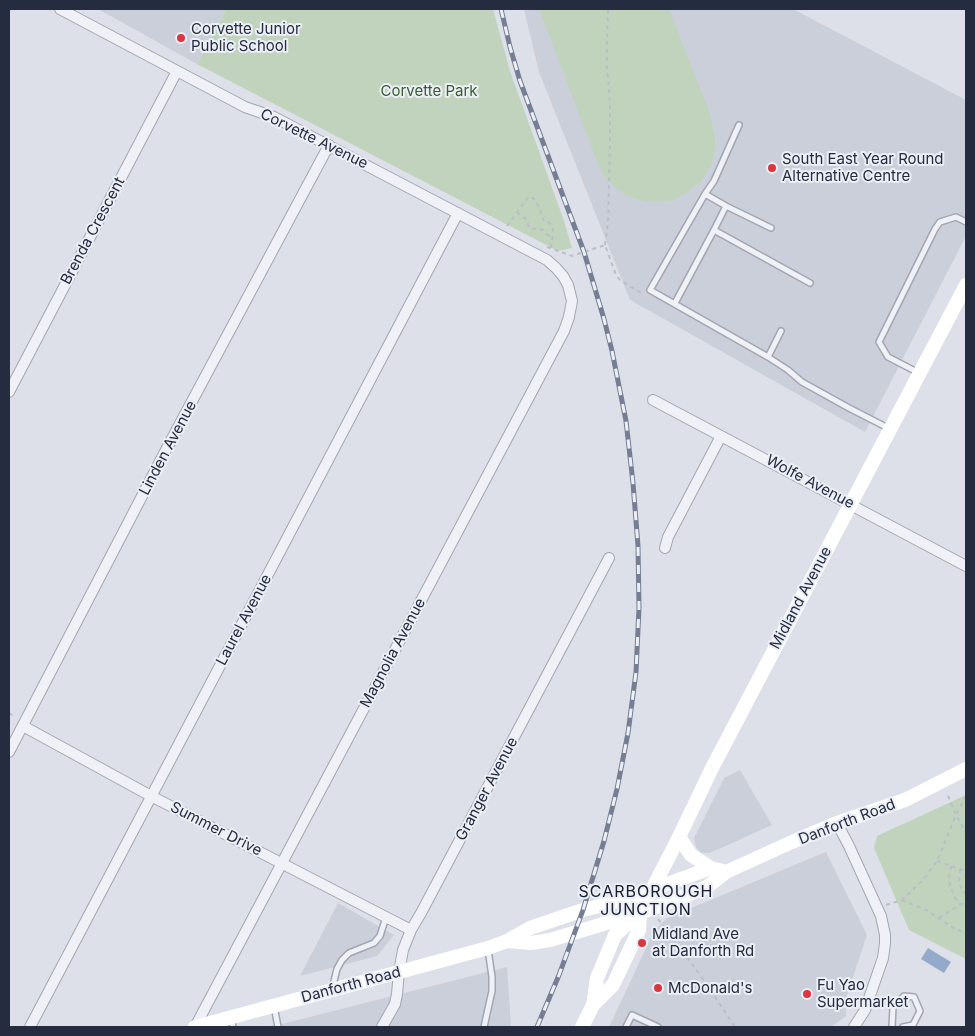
<!DOCTYPE html>
<style>
body{margin:0}
#map{position:relative;width:975px;height:1036px;overflow:hidden;background:#dde0e8;font-family:Inter,sans-serif}
canvas{display:block}
.frame{position:absolute;inset:0;border:10px solid #252c40;pointer-events:none}
</style>
<div id="map">
<canvas width="975" height="1036"></canvas>
<div class="frame"></div>
</div>
<script>
const context = document.querySelector('canvas').getContext('2d');
context.lineJoin = 'round';
function fillPath(path, color) {
  context.fillStyle = color;
  context.fill(path, 'evenodd');
}
function shape(rows) {
  const path = new Path2D();
  for (const r of rows) {
    path.moveTo(r[0], r[1]);
    for (let i = 2; i < r.length; i += 2) path.lineTo(r[i], r[i + 1]);
  }
  return path;
}
function stroke(path, color, width, dash) {
  context.strokeStyle = color;
  context.lineWidth = width;
  context.lineCap = dash ? 'butt' : 'round';
  context.setLineDash(dash || []);
  context.stroke(path);
}
function write(font, color, halo, rows, align = 'center') {
  context.font = font + ' Inter,sans-serif';
  context.lineWidth = 4;
  context.setLineDash([]);
  context.textBaseline = 'middle';
  context.strokeStyle = halo;
  context.fillStyle = color;
  for (const [text, x, y, turn = 0] of rows) {
    context.save();
    context.translate(x, y);
    context.rotate((+turn || 0) * Math.PI / 180);
    context.textAlign = isNaN(turn) ? turn : align;
    if (halo) context.strokeText(text, 0, 0);
    context.fillText(text, 0, 0);
    context.restore();
  }
}
const built = shape([
 [98,9,219,9,225,12,197,64],
 [524,9,793,9,966,100,966,236,865,432,630,300,539,72],
 [740,770,772,825,710,853,701,853,696,847,694,838,724,778],
 [826,852,867,935,847,995,846,1016,831,1027,609,1027,654,931,667,918],
 [338,903,394,935,377,956,300,976],
 [507,967,511,1027,270,1027]
]);
const green = shape([
 [219,9,493,9,510,71,563,218,572,248,558,251,197,64,225,12],
 [539,9,669,9,709,111,715,136,715,150,712,164,701,181,686,193,674,200,660,202,644,201,629,197,614,186,603,175,598,164],
 [966,795,966,959,909,930,874,848,877,836]
]);
const water = shape([
 [928,948,951,962,944,973,921,959]
]);
const path = shape([
 [517,212,527,220,529,228,543,230,552,239],
 [507,226,529,196,536,200,544,221,548,221,553,229,551,249],
 [605,245,608,223,610,142,610,103,607,66,607,41,608,9],
 [547,247,572,256,605,245,616,275,619,279,629,286,642,293],
 [9,713,15,717],
 [966,796,956,815,966,833],
 [937,861,966,871],
 [951,866,949,878,950,885,954,896,960,905],
 [960,869,959,883,962,889,966,894],
 [902,900,928,911,955,929,966,933],
 [886,905,902,900,922,881,937,861,956,815,948,796],
 [939,918,966,901],
 [658,919,701,976,735,1027]
]);
const lane = shape([
 [705,194,714,181,739,125],
 [726,206,771,228],
 [810,283,714,230,726,206,705,194,650,290,768,357,788,370,802,382,849,408,890,429],
 [675,303,714,230],
 [768,357,781,331],
 [919,373,888,357,879,342,935,229,940,222,956,217,966,222],
 [332,989,337,969,342,960,349,953,374,943,380,936,386,917],
 [274,1006,278,1027],
 [231,1018,233,1027],
 [484,1027,492,991,492,977,488,949],
 [626,1027,632,1015,658,1027],
 [892,1027,893,1007,904,996,914,997,920,1011,913,1025,903,1027]
]);
const street = shape([
 [60,9,245,107,274,117,547,260,556,268,563,276,568,285,572,301,569,317,564,331,195,1027],
 [9,392,177,71],
 [653,400,966,566],
 [665,548,668,537,721,436],
 [23,726,151,796,411,930],
 [9,752,167,448,329,145],
 [837,823,849,846,881,916,885,935,885,943,883,958,865,1010,854,1027],
 [30,1027,458,213],
 [382,1027,395,1004,397,994,399,972,403,950,411,930,421,913,609,558]
]);
const secondary = shape([
 [679,837,691,855,711,868],
 [507,941,531,943,550,940,640,913,667,903,707,887,726,872,792,842,837,823,905,800,966,769],
 [593,1005,613,985,639,930,640,913],
 [195,1027,488,948,507,941,530,928,583,910,623,900,711,868,726,872],
 [582,1027,593,1005,597,978,615,935,640,913,679,837,712,768,966,285]
]);
const rail = shape([
 [501,9,510,47,520,81,584,252,604,319,612,351,626,421,633,483,638,546,639,608,636,672,628,733,617,789,604,841,583,910,559,975,537,1027]
]);
const markers = [
 [181,38,5,"#d83741"],
 [772,168,5,"#d83741"],
 [642,943,5,"#d83741"],
 [658,988,5,"#d83741"],
 [807,994,5,"#d83741"]
];
const poiNames = [
 ["Corvette Junior",191,29],
 ["Public School",191,46],
 ["South East Year Round",782,159],
 ["Alternative Centre",782,176],
 ["Midland Ave",652,934],
 ["at Danforth Rd",652,951],
 ["Fu Yao",817,985],
 ["Supermarket",817,1002],
 ["McDonald's",668,988]
];
const parkNames = [
 ["Corvette Park",429,91]
];
const streetNames = [
 ["Corvette Avenue",314,139,26],
 ["Brenda Crescent",93,231,-62],
 ["Linden Avenue",168,448,-62],
 ["Wolfe Avenue",810,482,28],
 ["Midland Avenue",801,598,-62],
 ["Laurel Avenue",244,620,-62],
 ["Magnolia Avenue",393,653,-62],
 ["Granger Avenue",487,789,-62],
 ["Danforth Road",847,822,-21],
 ["Summer Drive",216,829,27],
 ["Danforth Road",351,985,-15]
];
const neighbourhoodNames = [
 ["SCARBOROUGH",646,892],
 ["JUNCTION",646,910]
];
fillPath(built, '#cbcfda');
fillPath(green, '#c1d3bd');
fillPath(water, '#94aacb');
stroke(lane, '#a2a6b2', 8);
stroke(street, '#a2a6b2', 12);
stroke(path, '#bbbec7', 2, [4, 4]);
stroke(lane, '#f0f1f6', 5);
stroke(street, '#f0f1f6', 10);
stroke(secondary, '#fff', 14);
stroke(rail, '#757e93', 5);
stroke(rail, '#eceff6', 3, [9]);
for (const [x, y, r, color] of markers) {
  const dot = new Path2D();
  dot.arc(x, y, r, 0, 2 * Math.PI);
  context.fillStyle = color;
  context.fill(dot);
  stroke(dot, '#eceff6', 2);
}
write('15px', '#252c40', '#eceff6', poiNames, 'left');
write('15px', '#365c31', '#eceff6', parkNames);
write('15px', '#252c40', '#eceff6', streetNames);
context.letterSpacing = '1px';
write('16px', '#181e30', '#eceff6', neighbourhoodNames);
context.letterSpacing = '0px';
</script>
